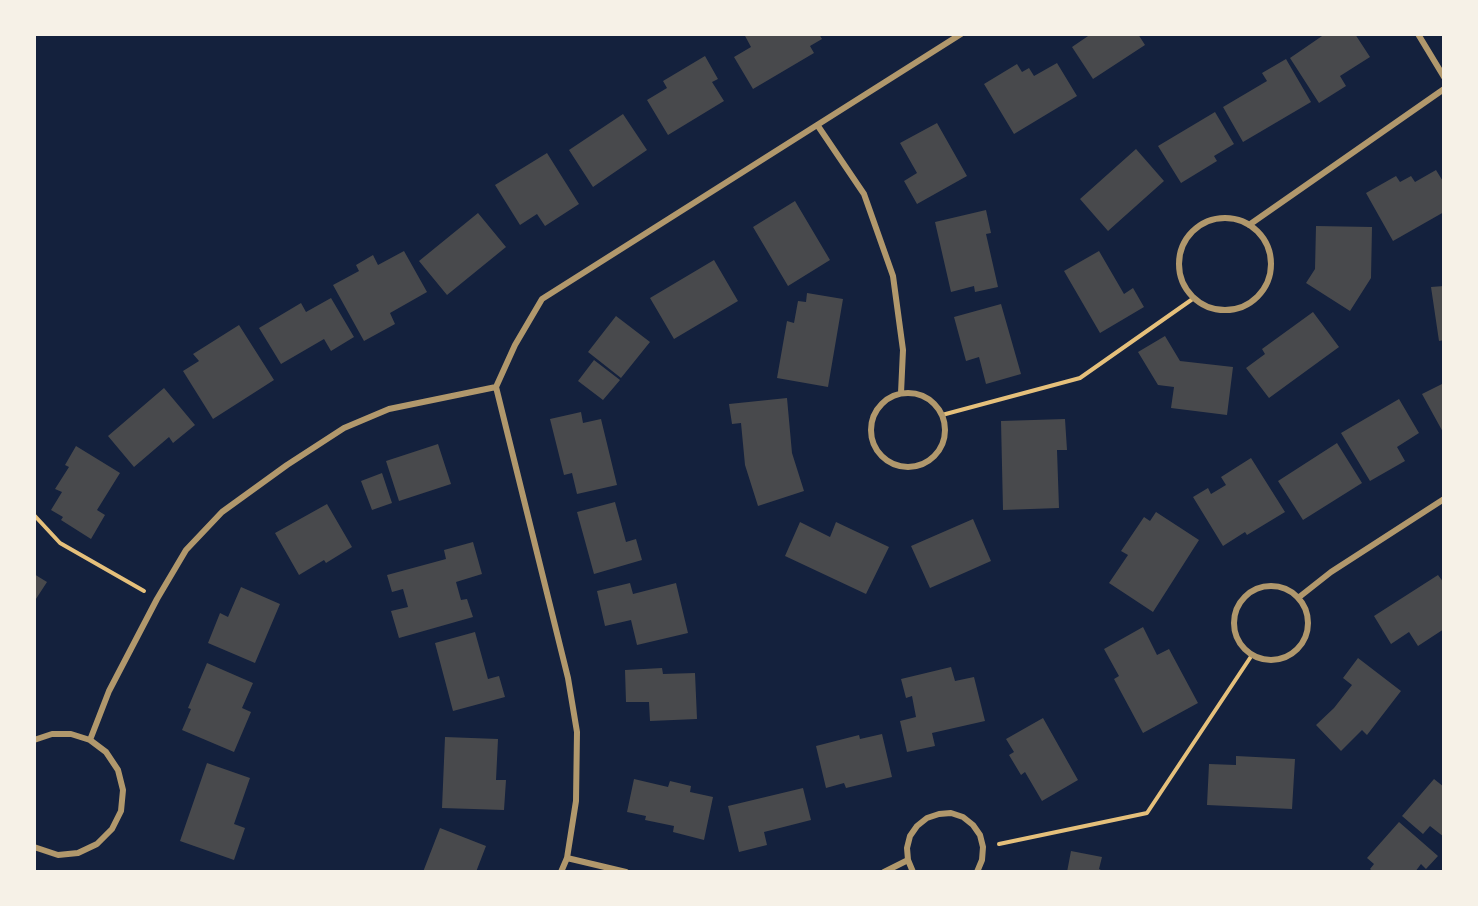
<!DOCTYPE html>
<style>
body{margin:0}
#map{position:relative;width:1478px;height:906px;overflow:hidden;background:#14213d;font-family:"DejaVu Sans",sans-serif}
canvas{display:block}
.frame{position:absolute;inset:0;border:36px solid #f6f1e7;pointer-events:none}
</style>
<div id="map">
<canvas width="1478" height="906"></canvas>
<div class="frame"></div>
</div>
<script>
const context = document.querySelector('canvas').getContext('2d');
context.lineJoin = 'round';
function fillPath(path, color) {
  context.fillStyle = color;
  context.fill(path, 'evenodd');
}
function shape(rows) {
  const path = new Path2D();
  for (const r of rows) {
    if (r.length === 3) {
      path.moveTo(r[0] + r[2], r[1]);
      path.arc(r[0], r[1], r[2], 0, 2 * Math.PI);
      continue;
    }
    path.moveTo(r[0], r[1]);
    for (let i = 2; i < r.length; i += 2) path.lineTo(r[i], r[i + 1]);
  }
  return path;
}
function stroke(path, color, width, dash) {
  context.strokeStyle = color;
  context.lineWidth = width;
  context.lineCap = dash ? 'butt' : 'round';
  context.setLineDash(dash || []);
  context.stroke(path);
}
const building = shape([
 [744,34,819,34,822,39,810,46,814,53,753,89,734,57,751,47],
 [1091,34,1138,34,1145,45,1093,79,1072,47],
 [1325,34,1355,34,1370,57,1340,76,1346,86,1319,103,1290,58],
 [705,56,718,79,712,82,724,101,668,135,647,100,667,88,663,81],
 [1286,59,1311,102,1243,142,1223,107,1267,81,1262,73],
 [1057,63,1077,96,1014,134,984,84,1017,64,1022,72,1029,68,1034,76],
 [1215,112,1234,144,1214,156,1217,161,1181,183,1158,146],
 [623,114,647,150,593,187,569,150],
 [937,123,967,176,917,204,904,181,917,173,900,143],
 [1136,149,1164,181,1108,231,1080,199],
 [547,153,579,204,545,226,537,214,520,225,495,185],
 [1436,170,1444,183,1444,212,1393,241,1366,193,1396,176,1400,182,1411,176,1415,182],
 [795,201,830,260,788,286,753,227],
 [986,210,991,233,986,234,998,287,975,292,974,286,951,292,935,222],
 [478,213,506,247,447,295,419,261],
 [1316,226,1372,227,1371,278,1350,311,1306,283,1315,269],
 [404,251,427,292,390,313,395,324,364,341,333,285,359,271,356,265,373,255,378,265],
 [1099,251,1124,294,1133,288,1144,307,1100,333,1064,271],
 [714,260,738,301,674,339,650,298],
 [1444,286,1444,340,1439,341,1431,287],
 [807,293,843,299,828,387,777,378,787,321,794,323,798,301,806,302],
 [331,298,354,337,331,351,324,339,281,364,259,328,301,303,306,312],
 [1001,304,1021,374,986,384,979,357,966,361,954,317],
 [1313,312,1339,347,1269,398,1246,368,1265,354,1262,349],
 [616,316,650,342,621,378,588,352],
 [239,325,274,380,213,419,183,371,199,361,193,354],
 [1165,336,1180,361,1233,367,1227,415,1171,408,1174,387,1158,385,1138,352],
 [594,360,620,380,603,400,578,381],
 [1444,383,1444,434,1422,394],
 [164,388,195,425,173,443,169,437,134,467,108,436],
 [787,398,792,453,804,491,758,506,745,465,741,423,732,424,729,404],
 [1399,399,1419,433,1397,447,1405,461,1370,481,1341,433],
 [581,412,583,423,601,419,617,485,577,494,572,473,564,475,550,419],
 [1065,419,1067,450,1057,450,1059,508,1003,510,1001,421],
 [1337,443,1362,483,1303,520,1278,481],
 [438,444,451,484,399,501,386,461],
 [76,446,120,473,97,510,105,515,91,539,61,520,63,517,51,510,62,492,55,489,69,467,65,465],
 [1251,458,1285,512,1247,535,1245,532,1223,546,1193,497,1208,488,1211,494,1226,485,1221,477],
 [382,473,392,503,372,510,361,481],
 [615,502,626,542,636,539,642,560,594,574,577,512],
 [327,504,352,547,326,563,324,560,299,575,275,533],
 [1156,512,1199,540,1153,612,1109,583,1128,555,1121,551,1144,517,1150,521],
 [973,519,991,561,930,588,911,546],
 [800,522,830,537,836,522,889,547,866,594,785,556],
 [473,542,482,574,456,582,461,600,467,599,473,617,399,638,391,611,408,607,403,589,392,592,387,575,446,559,444,550],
 [34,574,47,582,34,602],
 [1438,575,1444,583,1444,629,1418,646,1409,632,1391,644,1374,616],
 [630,583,633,594,676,583,688,633,637,645,631,620,605,626,597,591],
 [241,587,280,604,255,663,208,643,220,613,228,617],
 [1143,627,1157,655,1169,649,1198,703,1143,733,1114,679,1119,676,1104,649],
 [475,632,488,679,499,676,505,697,453,711,435,643],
 [1358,658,1401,691,1367,735,1362,730,1341,751,1316,725,1334,708,1352,685,1343,678],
 [207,663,253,683,242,708,251,712,234,752,182,730,191,709,188,708],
 [951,667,955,681,974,677,985,721,932,733,935,746,907,752,900,721,916,717,912,696,906,698,901,679],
 [662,668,663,674,695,673,697,719,650,721,649,702,626,702,625,670],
 [1043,718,1078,780,1042,801,1025,772,1021,775,1009,755,1014,752,1006,739],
 [882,734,892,777,846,788,844,783,826,788,816,746,859,735,860,739],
 [445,737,498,739,496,780,506,780,504,810,442,808],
 [1236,756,1295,759,1292,809,1207,805,1209,764,1236,765],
 [207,763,250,778,234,824,245,828,234,860,180,841],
 [634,779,668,787,670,781,691,786,690,792,713,797,704,840,673,832,674,826,645,820,646,816,627,812],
 [1434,779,1444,787,1444,837,1430,826,1423,834,1402,816],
 [803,788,811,820,764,832,767,845,739,852,728,806],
 [1399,822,1438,856,1426,869,1421,864,1415,872,1373,872,1370,869,1374,864,1367,858],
 [440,828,486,846,476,872,423,872],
 [1071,851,1102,857,1099,869,1105,872,1067,872]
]);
const path = shape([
 [942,415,1080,378,1194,298],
 [34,515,60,543,144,591],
 [999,844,1147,813,1252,655]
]);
const minor = shape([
 [1418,34,1444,77],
 [818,126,864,194,893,276,903,350,901,393],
 [1225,264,46],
 [1249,225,1444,89],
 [908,430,37],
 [1271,623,37],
 [1298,598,1331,572,1444,499],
 [34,740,52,734,71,734,90,740,106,752,118,770,123,790,121,811,112,829,97,844,78,853,58,855,34,847],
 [90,740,109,691,157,599,186,550,222,512,287,465,344,428,389,409,496,387],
 [567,858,626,872],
 [561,872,567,858,576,801,577,732,568,678,496,387,515,345,542,299,961,34],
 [884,872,908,860],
 [913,872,908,860,907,848,910,836,917,826,927,818,939,814,951,813,963,817,973,825,980,835,983,847,982,860,977,872]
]);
fillPath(building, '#48494c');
stroke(path, '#e5c07b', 4);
stroke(minor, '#b1986c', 6);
</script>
